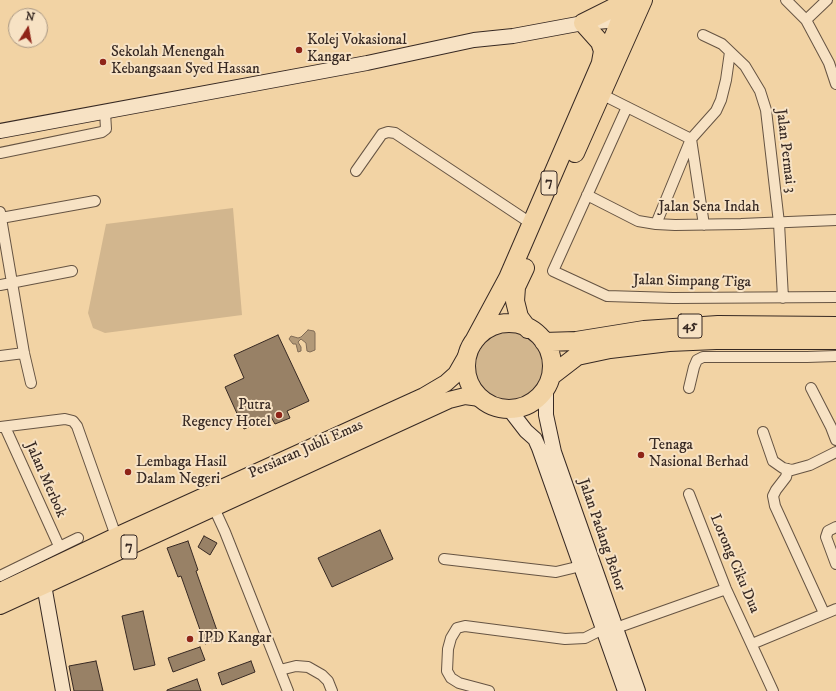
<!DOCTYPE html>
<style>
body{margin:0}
#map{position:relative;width:836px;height:691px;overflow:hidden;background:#f2d3a4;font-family:"IM FELL DW Pica",serif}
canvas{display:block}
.north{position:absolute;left:8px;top:8px;width:40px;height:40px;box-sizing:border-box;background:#f7e2c4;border:1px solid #aa9884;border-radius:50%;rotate:11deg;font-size:11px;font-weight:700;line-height:16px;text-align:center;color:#372923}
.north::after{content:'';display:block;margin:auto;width:14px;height:18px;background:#8f2418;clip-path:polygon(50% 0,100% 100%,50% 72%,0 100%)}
</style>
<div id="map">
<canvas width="836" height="691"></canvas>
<div class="north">N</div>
</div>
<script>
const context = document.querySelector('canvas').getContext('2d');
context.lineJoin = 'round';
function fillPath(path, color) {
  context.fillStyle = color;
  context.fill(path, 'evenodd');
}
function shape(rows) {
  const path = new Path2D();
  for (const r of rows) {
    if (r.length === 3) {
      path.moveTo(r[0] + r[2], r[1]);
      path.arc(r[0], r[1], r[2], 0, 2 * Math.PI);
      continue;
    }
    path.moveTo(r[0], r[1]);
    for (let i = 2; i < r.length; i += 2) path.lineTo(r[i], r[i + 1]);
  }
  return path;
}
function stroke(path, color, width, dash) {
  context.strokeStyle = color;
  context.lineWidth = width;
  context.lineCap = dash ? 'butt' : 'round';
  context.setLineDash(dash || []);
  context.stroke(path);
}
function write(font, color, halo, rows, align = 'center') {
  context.font = font + ' "IM FELL DW Pica",serif';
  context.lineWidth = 4;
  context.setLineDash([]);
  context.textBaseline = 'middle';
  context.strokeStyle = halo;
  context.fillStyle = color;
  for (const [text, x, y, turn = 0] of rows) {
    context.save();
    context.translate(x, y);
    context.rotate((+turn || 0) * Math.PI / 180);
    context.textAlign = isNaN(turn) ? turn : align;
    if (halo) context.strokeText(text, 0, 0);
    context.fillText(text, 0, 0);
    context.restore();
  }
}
const green = shape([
 [233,208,242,315,105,333,93,328,88,313,106,224],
 [505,333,516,333,528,336,537,341,543,349,547,360,546,372,541,384,533,392,522,398,511,401,499,400,488,395,480,386,475,375,474,364,477,352,484,343,493,336]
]);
const water = shape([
 [308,330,314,331,315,333,315,350,310,352,307,351,306,343,301,339,298,342,301,347,301,351,298,352,296,344,293,344,289,339,291,336,298,338,301,337,308,330]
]);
const building = shape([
 [278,335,309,401,287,411,290,418,275,424,271,417,244,429,225,387,244,378,234,355,278,335],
 [380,530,393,559,332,587,318,558,380,530],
 [204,536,217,543,210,555,198,547,204,536],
 [188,541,198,570,196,571,220,639,205,644,181,576,178,577,167,548,188,541],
 [143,611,155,665,134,670,122,616,143,611],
 [200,647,205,660,173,672,168,658,200,647],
 [96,661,103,691,74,691,69,666,96,661],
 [251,661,255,672,222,685,218,673,251,661],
 [197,679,201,691,167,691,167,690,197,679]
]);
const street = shape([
 [786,0,806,20,829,63,836,84],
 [806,20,827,0],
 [703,35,722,44,745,66,760,91,766,110,779,223,783,298],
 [601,94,691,139],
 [627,107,553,271,607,296,673,298,836,297],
 [691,139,704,225],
 [0,153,102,132,106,129,105,112],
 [356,171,382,134,388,132,395,133,532,224],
 [587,195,638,221,656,224,675,225,741,224,836,220],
 [0,212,24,353,31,383],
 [1,218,95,201],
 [656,224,691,139,716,111,721,100,726,80,730,52],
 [0,285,72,271],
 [0,356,24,353],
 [689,388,694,367,697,360,703,357,807,357,836,356],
 [811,388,831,427,836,440],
 [0,427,65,419,73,421,77,426,116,536],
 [5,427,59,546],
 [763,432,773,461,783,468,792,470,810,465,836,452],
 [788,469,786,477,776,490,773,496,775,506,824,613],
 [689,494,726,589,773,691],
 [214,508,225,532,288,691],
 [836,527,828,531,826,537,836,564],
 [444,559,556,572,581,566],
 [0,576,78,538],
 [616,628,726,589],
 [752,644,836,609],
 [280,670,296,666,308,667,322,675,328,681,332,691],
 [489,691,459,683,451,678,447,671,448,649,451,638,457,628,465,626,565,639,585,638,603,629]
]);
const secondary = shape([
 [0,131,367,63,474,40,513,36,583,23,621,20],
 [546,388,546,415,554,452,638,691],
 [509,409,526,431,535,439,539,448,625,691],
 [44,585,63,691]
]);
const primary = shape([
 [0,591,116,536,424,396,446,383,456,374,468,353],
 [0,606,449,400,465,396,480,398]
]);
const highway = shape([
 [601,62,603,51,600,42,583,23,613,8,623,0],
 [575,153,643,0],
 [525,268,516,287,515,301,519,317,528,329],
 [509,366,43],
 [544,342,576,341,644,330,718,325,836,326],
 [473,343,508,278,601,63,614,36,628,0],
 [551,376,577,356,610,349,669,342,716,340,836,340]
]);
const markers = [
 [299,50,4,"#8f2418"],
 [103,62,4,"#8f2418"],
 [279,415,4,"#8f2418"],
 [641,455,4,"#8f2418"],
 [128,472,4,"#8f2418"],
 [190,639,4,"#8f2418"]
];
const shields = [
 [549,183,16],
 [690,326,24],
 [129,547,16]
];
const shieldNames = [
 ["7",549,183],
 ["45",690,326],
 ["7",129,547]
];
const poiNames = [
 ["Kolej Vokasional",307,41],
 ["Kangar",307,58],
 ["Sekolah Menengah",111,53],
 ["Kebangsaan Syed Hassan",111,70],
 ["Putra",271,406,"right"],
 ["Regency Hotel",271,423,"right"],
 ["Tenaga",649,446],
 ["Nasional Berhad",649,463],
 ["Lembaga Hasil",136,463],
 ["Dalam Negeri",136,480],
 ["IPD Kangar",198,639]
];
const streetNames = [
 ["Jalan Permai 3",785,151,83],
 ["Jalan Sena Indah",709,208],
 ["Jalan Simpang Tiga",692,282,1],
 ["Persiaran Jubli Emas",306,450,-24],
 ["Jalan Merbok",45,480,66],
 ["Jalan Padang Behor",601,535,71],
 ["Lorong Ciku Dua",734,564,67]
];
fillPath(green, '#d2b68e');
fillPath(water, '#b29978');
stroke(water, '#816c56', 1);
fillPath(building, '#988166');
stroke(building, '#372923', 1);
stroke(street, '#665443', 12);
stroke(secondary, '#372923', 16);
stroke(primary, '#372923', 18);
stroke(highway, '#372923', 20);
stroke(street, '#f7e2c4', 10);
stroke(secondary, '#f7e2c4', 14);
stroke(primary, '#f2d3a4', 16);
stroke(highway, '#f2d3a4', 18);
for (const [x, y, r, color] of markers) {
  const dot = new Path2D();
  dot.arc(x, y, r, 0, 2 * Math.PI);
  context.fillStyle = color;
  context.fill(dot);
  stroke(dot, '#f7e2c4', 1.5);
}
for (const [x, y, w] of shields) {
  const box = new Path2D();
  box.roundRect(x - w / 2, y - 12, w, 24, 3);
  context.fillStyle = '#f7e2c4';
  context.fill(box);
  stroke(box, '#372923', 1);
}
write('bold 14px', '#372923', null, shieldNames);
write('15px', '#372923', '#f7e2c4', poiNames, 'left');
write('15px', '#372923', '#f7e2c4', streetNames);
</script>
